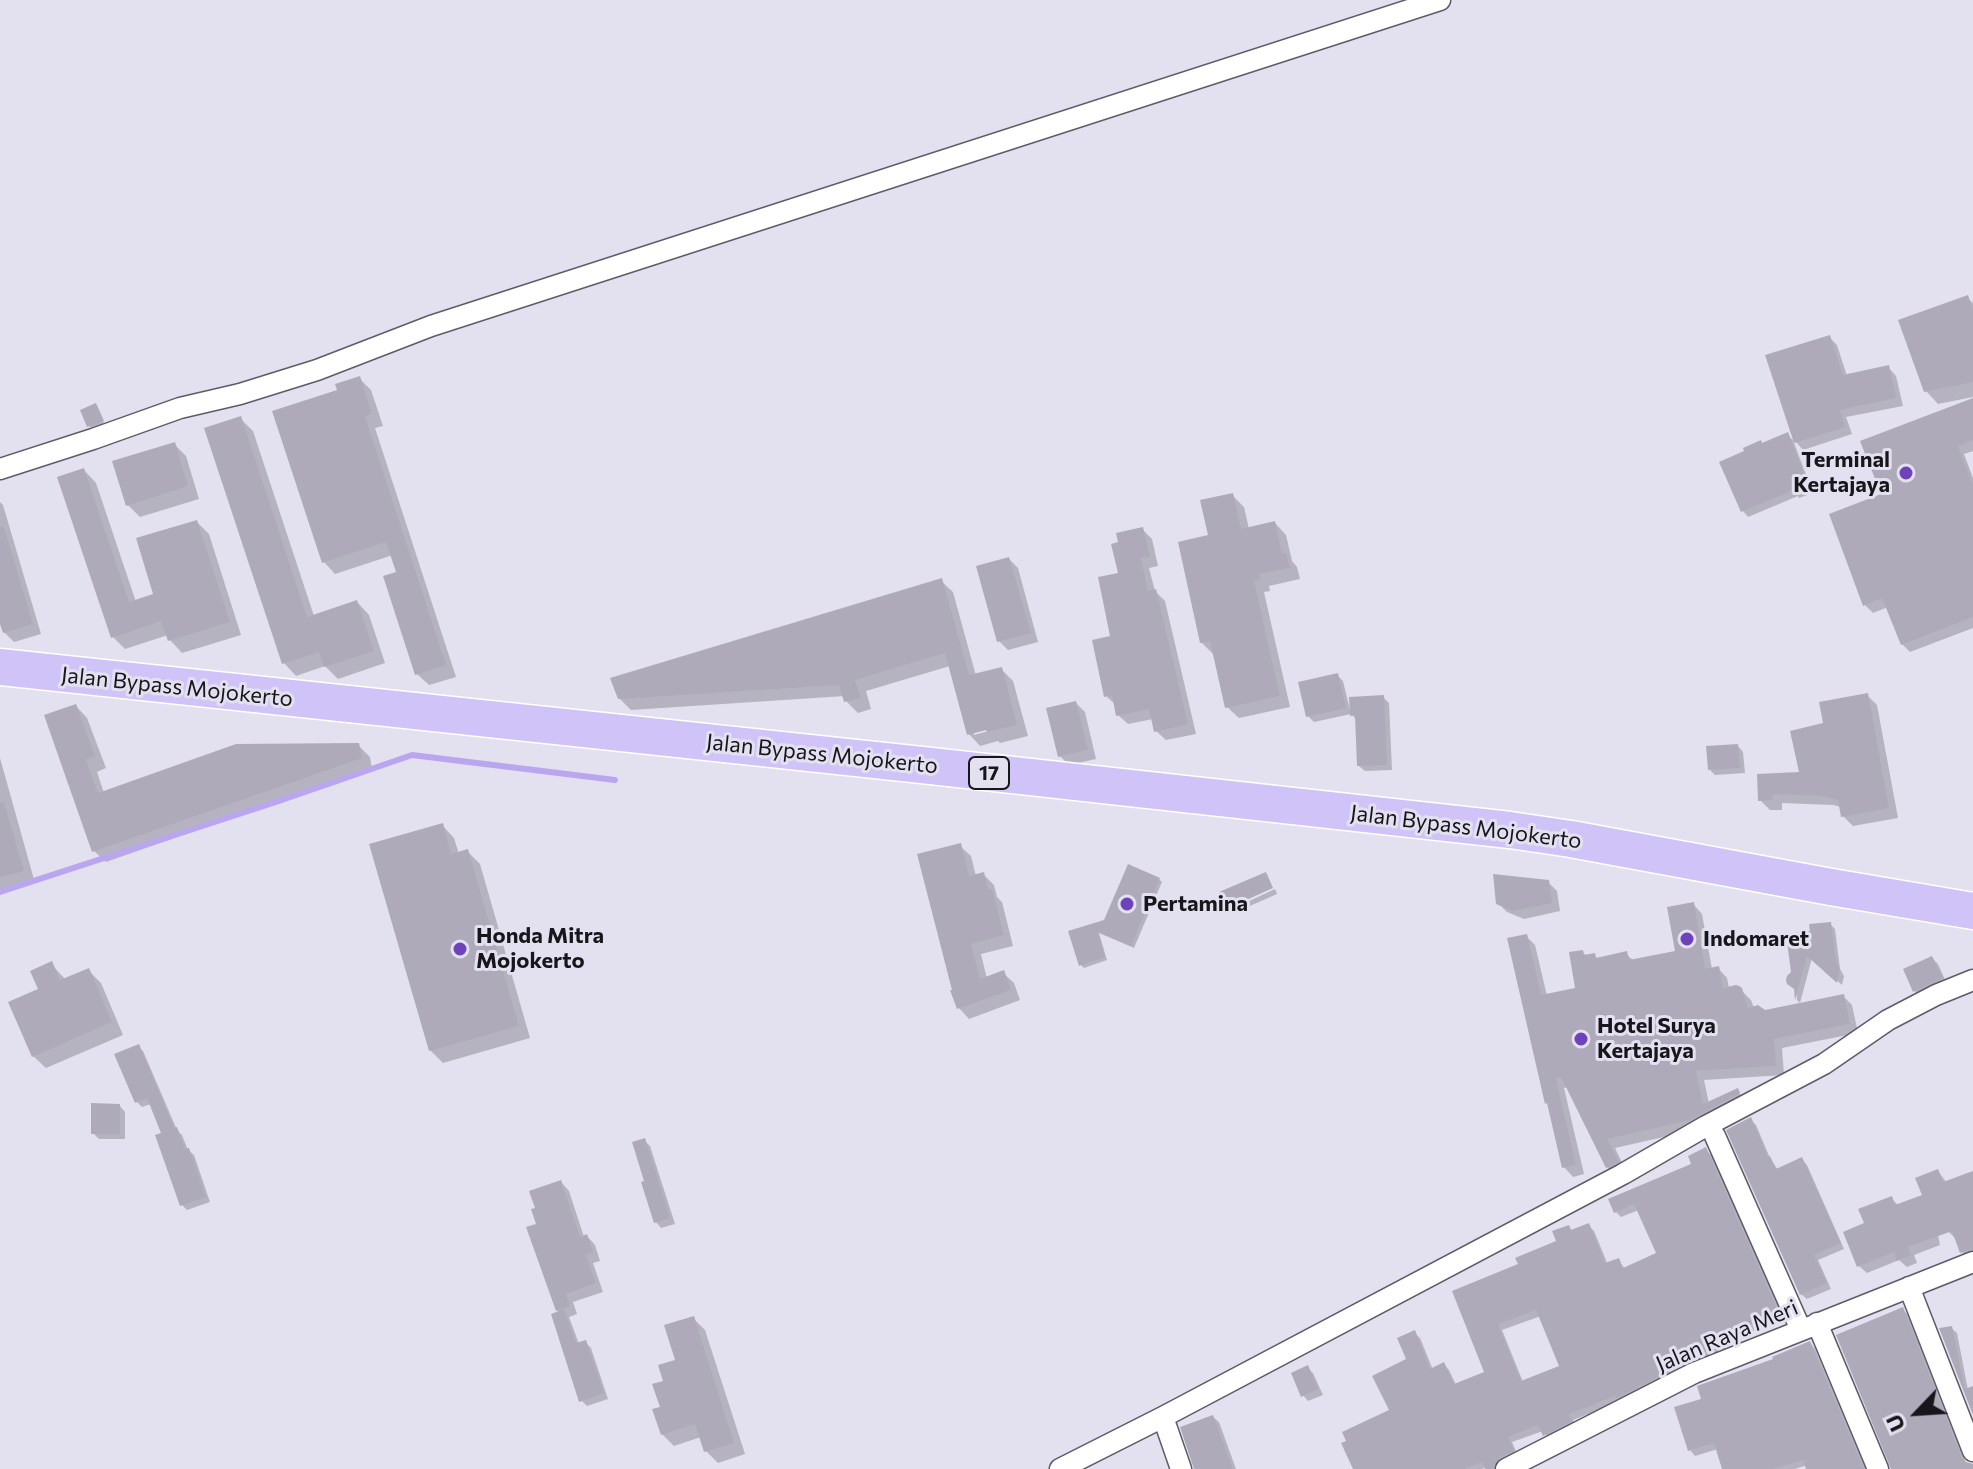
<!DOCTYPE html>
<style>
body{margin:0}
#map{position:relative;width:1973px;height:1469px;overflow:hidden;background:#e3e0f0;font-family:Commissioner,sans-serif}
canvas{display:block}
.north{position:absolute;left:1877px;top:1373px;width:80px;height:80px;-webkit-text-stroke:6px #e3e0f0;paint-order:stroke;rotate:245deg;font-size:22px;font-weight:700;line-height:32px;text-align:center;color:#17161b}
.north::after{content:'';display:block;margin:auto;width:28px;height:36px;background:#17161b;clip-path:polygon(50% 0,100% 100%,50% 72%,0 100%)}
</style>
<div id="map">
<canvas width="1973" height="1469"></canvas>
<div class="north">U</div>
</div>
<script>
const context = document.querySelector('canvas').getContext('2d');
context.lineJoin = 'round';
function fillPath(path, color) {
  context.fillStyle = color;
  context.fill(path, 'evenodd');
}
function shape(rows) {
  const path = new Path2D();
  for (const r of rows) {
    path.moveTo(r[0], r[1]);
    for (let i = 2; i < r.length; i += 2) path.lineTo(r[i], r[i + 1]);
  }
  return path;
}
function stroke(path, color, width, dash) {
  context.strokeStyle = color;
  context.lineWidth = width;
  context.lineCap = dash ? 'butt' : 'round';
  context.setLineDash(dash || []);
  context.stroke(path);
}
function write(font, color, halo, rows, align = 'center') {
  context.font = font + ' Commissioner,sans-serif';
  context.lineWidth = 6;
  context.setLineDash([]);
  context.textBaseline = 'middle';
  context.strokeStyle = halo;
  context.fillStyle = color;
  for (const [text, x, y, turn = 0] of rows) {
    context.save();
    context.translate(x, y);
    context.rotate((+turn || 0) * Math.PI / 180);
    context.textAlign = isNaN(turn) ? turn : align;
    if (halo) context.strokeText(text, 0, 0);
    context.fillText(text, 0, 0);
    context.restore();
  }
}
const shadow = shape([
 [1967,298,1973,303,1973,397,1938,404,1926,391],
 [1829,337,1837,345,1847,376,1889,368,1896,376,1903,406,1846,417,1852,434,1803,450,1796,442],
 [359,378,371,390,383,426,375,428,456,677,429,685,417,674,399,574,393,555,335,574,324,562,339,391],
 [1973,400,1973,451,1964,454,1973,478,1973,628,1910,652,1902,644,1888,607,1873,613,1865,605,1883,495],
 [98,408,104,424,91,428,89,426],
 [240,418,253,431,314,616,357,602,369,615,385,663,338,679,325,666,296,676,284,663],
 [1787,435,1793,440,1813,493,1799,498,1798,496,1748,517,1743,511,1763,445],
 [174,444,186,456,199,499,140,517,128,505],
 [84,470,96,483,136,602,156,595,197,522,209,534,241,635,182,653,170,640,168,635,125,649,113,637],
 [1232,495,1244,507,1249,529,1275,523,1286,535,1292,561,1297,567,1300,579,1269,586,1270,591,1264,592,1290,707,1239,718,1227,707,1213,654,1201,642,1210,537],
 [0,502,3,505,41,634,14,642,4,632,0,617],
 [1142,529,1152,539,1158,566,1149,568,1155,591,1165,601,1196,734,1166,740,1156,731,1153,719,1128,724,1118,715,1117,706,1106,696,1120,575],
 [1009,559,1018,568,1038,642,1008,650,999,641],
 [941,581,953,592,976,676,1001,669,1013,681,1028,736,1000,743,998,741,980,746,969,734,950,666,866,691,871,709,858,713,846,701,845,696,631,710,619,698],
 [995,725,996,729,974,735,974,731],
 [1337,675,1343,681,1350,710,1383,697,1389,703,1392,770,1365,771,1359,766,1357,720,1351,714,1314,722,1308,716],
 [1867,695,1877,705,1898,818,1853,826,1843,816,1841,807,1833,805,1782,803,1782,810,1770,810,1760,800,1801,774,1826,725],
 [1076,703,1085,712,1096,759,1069,765,1060,756],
 [76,706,87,718,106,768,97,772,104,793,358,745,370,757,372,769,106,862,94,851],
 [1738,746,1743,752,1745,773,1715,775,1710,770],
 [0,758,35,883,0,892],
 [442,825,454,838,459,854,468,852,480,864,530,1038,443,1063,430,1050],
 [960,846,971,856,976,876,983,874,994,885,997,897,1002,902,1013,946,981,954,987,979,1003,973,1014,983,1020,1000,969,1019,959,1008],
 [1159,879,1162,882,1134,948,1099,933,1107,960,1084,968,1081,965,1070,932,1106,921],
 [1548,882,1557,891,1560,911,1524,919,1507,912,1498,903],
 [1275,889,1277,894,1234,913,1230,910],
 [1693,904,1702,914,1712,969,1718,968,1727,978,1729,988,1741,990,1751,1000,1754,1008,1765,1012,1843,996,1852,1005,1858,1033,1782,1048,1784,1075,1704,1080,1709,1104,1737,1091,1746,1100,1699,1129,1615,1148,1626,1171,1616,1176,1607,1167,1568,1087,1564,1088,1584,1174,1573,1177,1564,1167,1526,936,1535,945,1547,996,1577,989,1582,952,1587,956,1594,955,1598,959,1626,954,1634,961,1677,953],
 [1830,924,1835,929,1840,969,1844,976,1842,985,1812,958,1800,1003,1797,1000,1796,989,1812,932],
 [1932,958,1938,964,1947,984,1920,997,1915,991],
 [51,964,66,980,88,970,101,983,123,1035,46,1068,33,1056,41,990],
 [138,1046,143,1051,177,1130,182,1135,188,1150,194,1155,210,1202,187,1210,182,1205,164,1134,151,1104,142,1107,137,1102],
 [120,1106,125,1112,125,1139,99,1139,93,1133],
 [1751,1120,1756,1125,1770,1158,1778,1170,1802,1160,1807,1165,1844,1249,1818,1260,1831,1289,1807,1299,1801,1294],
 [644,1140,650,1146,675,1224,661,1228,656,1222,646,1182],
 [1705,1150,1711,1155,1783,1317,1723,1346,1726,1351,1621,1401,1573,1420,1576,1427,1550,1440,1543,1431,1512,1442,1518,1456,1501,1469,1487,1469,1486,1467,1482,1469,1355,1469,1391,1411,1408,1360,1414,1333,1420,1338,1433,1370,1444,1365,1449,1370,1456,1385,1487,1373,1454,1292,1521,1265,1558,1242,1568,1227,1573,1231,1588,1225,1594,1231,1608,1265,1618,1260,1625,1269,1658,1254,1639,1210,1621,1217,1616,1212,1694,1165],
 [1541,1316,1561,1367,1523,1382,1502,1330],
 [1938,1171,1947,1183,1973,1173,1973,1258,1969,1260,1962,1252,1956,1239,1949,1232,1938,1235,1940,1245,1914,1255,1917,1263,1907,1267,1899,1260,1867,1273,1859,1266,1867,1224,1891,1198,1899,1206,1924,1196],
 [561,1182,569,1191,584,1237,587,1236,595,1245,600,1261,593,1263,603,1292,573,1302,577,1314,569,1317,579,1344,585,1342,591,1348,608,1399,587,1406,581,1400,560,1313,557,1310,539,1225],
 [1902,1309,1908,1315,1966,1464,1973,1465,1973,1469,1892,1469],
 [693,1318,705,1330,745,1454,718,1463,706,1451,701,1437,674,1446,662,1434,662,1408],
 [1951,1328,1957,1333,1968,1390,1973,1388,1973,1410,1942,1330],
 [1810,1343,1815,1349,1866,1469,1808,1469,1807,1465,1795,1469,1725,1469,1718,1449,1695,1456,1690,1450,1703,1400],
 [1307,1368,1313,1373,1323,1395,1308,1401,1303,1395],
 [1213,1417,1219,1422,1236,1469,1196,1469]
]);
const stream = shape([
 [0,892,279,801,412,755,615,780]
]);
const building = shape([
 [1968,295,1973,310,1973,382,1924,392,1898,320],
 [1830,335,1843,375,1889,365,1896,398,1840,410,1845,427,1794,443,1765,355],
 [360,376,372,414,365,416,446,665,415,675,383,576,396,572,386,542,322,563,272,411,337,390,335,384],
 [1973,398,1973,440,1958,446,1973,485,1973,617,1901,645,1882,598,1863,606,1829,514,1881,494,1860,441],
 [96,403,104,421,87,427,80,410],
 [241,416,307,617,357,600,374,651,324,667,319,652,282,664,204,428],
 [1788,432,1809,487,1792,493,1791,491,1741,512,1719,462,1744,451,1743,448,1761,440,1762,443],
 [175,442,188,486,126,506,112,461],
 [84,468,129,602,153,594,136,538,197,520,230,622,168,641,161,621,111,638,57,477],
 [1233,493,1241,529,1275,521,1282,554,1286,553,1290,568,1259,574,1260,580,1254,581,1280,696,1225,708,1210,641,1200,643,1178,542,1208,535,1200,500],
 [0,527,4,527,33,624,3,633,0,624],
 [1143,527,1150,557,1141,558,1148,591,1156,589,1188,724,1154,732,1149,709,1116,716,1112,695,1104,697,1092,640,1110,636,1098,577,1118,573,1111,544,1118,542,1116,533],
 [1009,557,1031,633,997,642,976,566],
 [942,578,969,675,1002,667,1017,725,987,732,986,730,967,735,945,653,855,680,861,698,844,702,839,685,618,699,610,678],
 [1338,673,1346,708,1306,717,1298,682],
 [1868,693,1889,808,1841,817,1838,800,1821,796,1772,794,1773,800,1758,801,1757,774,1799,772,1790,731,1823,723,1819,702],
 [1384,695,1387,765,1357,766,1355,715,1350,716,1349,697],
 [1076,701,1088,750,1058,757,1046,708],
 [76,704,95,756,86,760,98,793,236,744,359,743,362,758,92,852,44,715],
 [1738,744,1740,768,1708,770,1706,746],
 [4,802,24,871,0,877,0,803],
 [443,823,451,854,468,849,519,1026,429,1051,369,844],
 [961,843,969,876,984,872,988,890,992,889,1004,935,971,944,980,979,1004,970,1011,990,957,1009,950,990,952,990,917,854],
 [1128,864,1160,878,1131,946,1098,932,1105,957,1079,966,1068,931,1104,920],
 [1266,872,1273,888,1226,909,1219,892],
 [1493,874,1549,880,1552,903,1513,911,1496,904],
 [1694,902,1705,969,1719,966,1723,988,1736,985,1739,986,1742,988,1748,1008,1758,1005,1765,1010,1844,994,1850,1024,1774,1039,1776,1066,1696,1071,1703,1104,1738,1088,1740,1093,1690,1120,1607,1139,1619,1162,1606,1168,1561,1077,1556,1079,1576,1165,1562,1168,1547,1103,1545,1104,1507,938,1527,934,1541,995,1575,988,1569,952,1583,950,1584,955,1595,953,1596,958,1627,951,1629,960,1675,951,1667,907],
 [1831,922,1836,962,1840,969,1837,983,1807,956,1795,1000,1794,989,1787,984,1786,980,1787,976,1791,972,1786,934,1810,931,1809,924],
 [1932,956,1943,978,1913,992,1903,969],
 [52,961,60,980,89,968,112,1022,32,1057,8,1002,38,989,30,971],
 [139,1044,174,1128,177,1127,185,1149,189,1148,206,1197,180,1206,155,1135,161,1133,147,1098,135,1103,114,1054],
 [91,1103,120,1104,120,1134,91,1134],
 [1751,1117,1768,1157,1770,1156,1776,1169,1802,1157,1841,1243,1814,1255,1827,1283,1800,1295,1726,1130],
 [645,1138,670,1218,654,1223,641,1182,644,1181,632,1142],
 [1706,1147,1778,1311,1719,1340,1721,1345,1693,1358,1694,1359,1616,1398,1615,1396,1569,1414,1572,1421,1543,1436,1538,1425,1508,1437,1514,1451,1499,1458,1493,1468,1490,1469,1485,1469,1482,1462,1464,1469,1353,1469,1341,1443,1346,1441,1342,1432,1389,1410,1372,1376,1406,1359,1397,1338,1415,1330,1430,1369,1444,1362,1454,1384,1484,1372,1452,1291,1518,1264,1515,1258,1556,1241,1552,1231,1569,1225,1571,1230,1589,1223,1605,1263,1619,1258,1623,1268,1656,1253,1634,1204,1614,1213,1608,1199,1691,1164,1688,1156],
 [1536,1310,1559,1366,1521,1381,1498,1324],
 [1938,1169,1943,1182,1973,1171,1973,1249,1960,1253,1952,1231,1908,1247,1911,1255,1897,1261,1894,1252,1857,1267,1843,1232,1864,1223,1858,1209,1892,1196,1895,1205,1922,1195,1915,1178],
 [561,1180,580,1237,587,1234,593,1252,586,1255,596,1283,566,1294,570,1306,556,1311,526,1227,536,1224,531,1209,535,1208,529,1191],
 [1903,1307,1961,1456,1966,1462,1973,1464,1973,1469,1891,1469,1836,1335],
 [564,1309,576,1343,586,1340,604,1393,579,1402,551,1314],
 [694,1316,734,1443,704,1452,695,1424,661,1435,652,1409,660,1407,652,1384,663,1381,658,1365,675,1360,664,1325],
 [1952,1326,1965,1389,1973,1386,1973,1415,1939,1328],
 [1810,1341,1864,1469,1806,1469,1803,1460,1773,1469,1722,1469,1714,1443,1688,1451,1674,1407,1701,1399,1697,1386,1773,1359,1772,1357],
 [1308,1365,1318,1389,1301,1397,1291,1373],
 [1213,1415,1225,1447,1233,1469,1194,1469,1180,1427]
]);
const street = shape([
 [0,469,93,439,180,408,240,394,317,370,431,326,1440,0],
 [1715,1136,1801,1330],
 [1909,1287,1973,1451],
 [1817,1323,1878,1469],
 [1163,1417,1181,1469],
 [1060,1469,1163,1417,1623,1174,1706,1126,1824,1064,1888,1020,1936,995,1973,980],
 [1506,1469,1694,1373,1973,1262]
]);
const highway = shape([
 [0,667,922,765,1510,830,1571,839,1831,887,1973,911]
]);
const markers = [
 [1906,473,8,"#6e42ba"],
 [1127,904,8,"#6e42ba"],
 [1687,939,8,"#6e42ba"],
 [460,949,8,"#6e42ba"],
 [1581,1039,8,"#6e42ba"]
];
const shields = [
 [989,773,40]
];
const shieldNames = [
 ["17",989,773]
];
const poiNames = [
 ["Terminal",1890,460,"right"],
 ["Kertajaya",1890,485,"right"],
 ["Pertamina",1143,904],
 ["Honda Mitra",476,936],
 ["Mojokerto",476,961],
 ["Indomaret",1703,939],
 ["Hotel Surya",1597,1026],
 ["Kertajaya",1597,1051]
];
const streetNames = [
 ["Jalan Bypass Mojokerto",177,687,6],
 ["Jalan Bypass Mojokerto",822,754,6],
 ["Jalan Bypass Mojokerto",1466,827,7],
 ["Jalan Raya Meri",1727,1336,-23]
];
fillPath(shadow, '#0003');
stroke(stream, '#baa6ef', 6);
fillPath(building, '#aeaaba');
stroke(street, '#5e5b68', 23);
stroke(highway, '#fff', 39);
stroke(street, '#fff', 20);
stroke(highway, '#d0c3f7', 36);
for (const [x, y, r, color] of markers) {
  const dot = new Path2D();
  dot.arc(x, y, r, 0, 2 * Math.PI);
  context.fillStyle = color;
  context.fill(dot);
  stroke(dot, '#e3e0f0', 3);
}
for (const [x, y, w] of shields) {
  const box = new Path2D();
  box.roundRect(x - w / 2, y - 16, w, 32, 6);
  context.fillStyle = '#e3e0f0';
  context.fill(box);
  stroke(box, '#17161b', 2);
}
write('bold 20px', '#17161b', null, shieldNames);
write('bold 22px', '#17161b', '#e3e0f0', poiNames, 'left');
write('22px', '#17161b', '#e3e0f0', streetNames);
</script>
